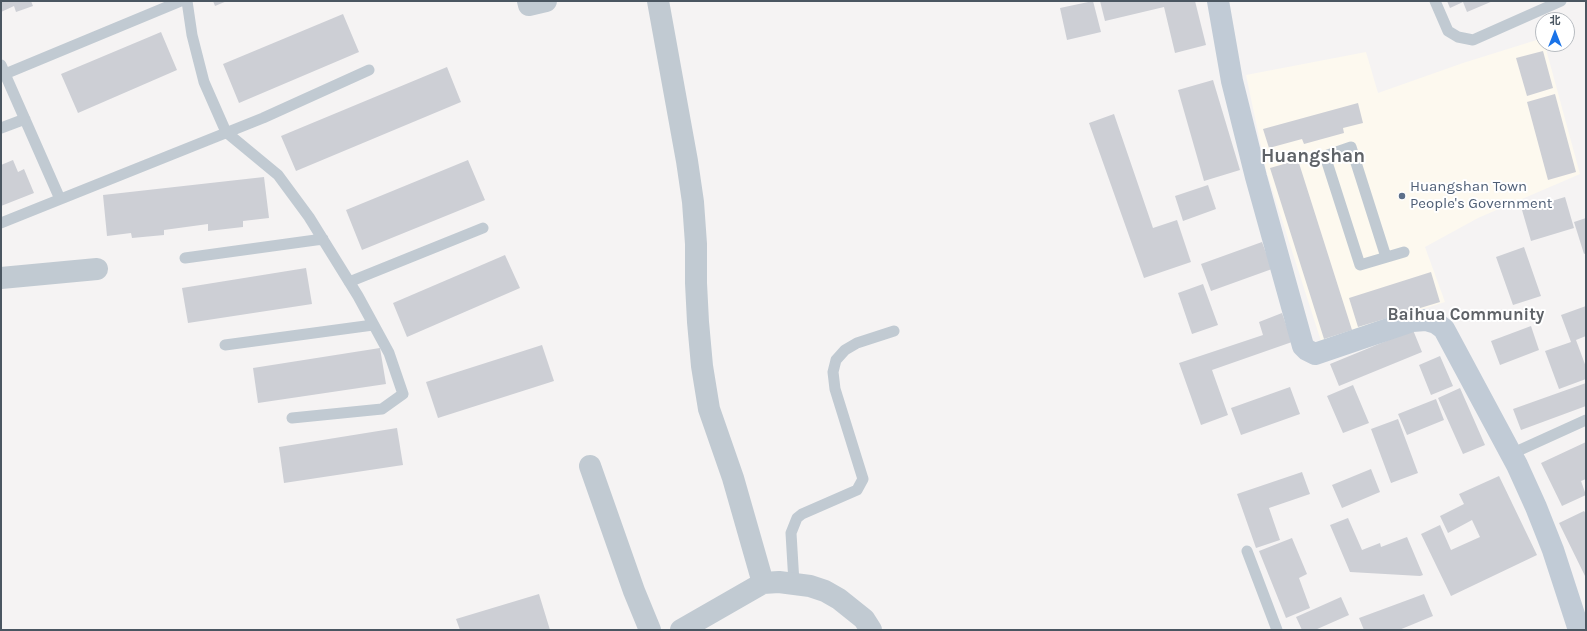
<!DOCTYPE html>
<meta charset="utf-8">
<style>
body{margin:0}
#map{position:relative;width:1587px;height:631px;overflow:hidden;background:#f5f3f3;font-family:Karla,"Noto Sans SC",sans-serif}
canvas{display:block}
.frame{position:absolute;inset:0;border:2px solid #4a5661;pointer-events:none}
.north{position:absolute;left:1535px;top:12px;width:40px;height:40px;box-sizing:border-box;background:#fff;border:1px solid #b7bbc0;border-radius:50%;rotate:0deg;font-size:11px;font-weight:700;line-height:16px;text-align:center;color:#4a5661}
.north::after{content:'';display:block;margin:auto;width:14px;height:18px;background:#1a73e8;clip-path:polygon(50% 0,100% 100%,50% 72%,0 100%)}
</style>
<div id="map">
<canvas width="1587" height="631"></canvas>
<div class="frame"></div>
<div class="north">北</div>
</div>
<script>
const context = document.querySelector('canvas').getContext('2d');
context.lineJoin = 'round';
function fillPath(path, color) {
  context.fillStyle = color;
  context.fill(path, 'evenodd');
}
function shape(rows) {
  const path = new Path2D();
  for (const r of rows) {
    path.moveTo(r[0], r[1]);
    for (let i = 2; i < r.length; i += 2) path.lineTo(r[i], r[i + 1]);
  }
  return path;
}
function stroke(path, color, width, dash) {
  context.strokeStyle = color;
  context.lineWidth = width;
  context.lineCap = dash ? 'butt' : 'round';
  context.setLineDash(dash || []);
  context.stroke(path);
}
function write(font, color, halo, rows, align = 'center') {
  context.font = font + ' Karla,sans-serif';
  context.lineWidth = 4;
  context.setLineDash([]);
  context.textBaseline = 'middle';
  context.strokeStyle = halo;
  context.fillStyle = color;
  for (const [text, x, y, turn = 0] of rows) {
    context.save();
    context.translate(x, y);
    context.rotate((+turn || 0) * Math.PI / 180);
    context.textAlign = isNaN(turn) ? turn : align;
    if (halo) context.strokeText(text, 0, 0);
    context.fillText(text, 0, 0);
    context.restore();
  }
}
const commercial = shape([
 [1543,38,1580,174,1478,218,1425,247,1445,302,1321,341,1266,170,1246,75,1366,52,1378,93,1463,63]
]);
const building = shape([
 [1,1,31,1,33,6,16,12,14,6,1,12],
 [213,1,227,1,215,6],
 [1093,1,1101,32,1067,40,1060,8],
 [1100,1,1195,1,1206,45,1175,53,1164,7,1105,21],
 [1447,1,1493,1,1467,12,1463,2,1450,8],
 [343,14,359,52,239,103,223,64],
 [161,32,177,70,78,113,61,74],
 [1543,51,1553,88,1527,96,1516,58],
 [447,67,461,102,296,171,281,136],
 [1213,80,1240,170,1204,181,1178,90],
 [1555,94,1576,172,1548,180,1527,102],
 [1358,103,1363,123,1343,128,1344,133,1304,144,1302,139,1269,148,1263,129],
 [1114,114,1153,228,1177,220,1191,262,1144,278,1089,123],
 [13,160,18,172,24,169,34,193,1,206,1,165],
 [468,160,485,200,362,250,346,210],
 [1298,160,1352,330,1324,339,1270,168],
 [264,177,269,218,243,221,243,227,208,231,208,224,164,230,164,235,132,238,131,233,107,236,103,195],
 [1208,185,1216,209,1183,221,1175,196],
 [1565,197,1574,228,1531,241,1522,210],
 [1586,218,1586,253,1584,254,1574,222],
 [1262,242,1272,269,1211,291,1201,264],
 [1524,247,1541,296,1513,305,1496,257],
 [505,255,520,288,407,337,393,303],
 [306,268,312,304,188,323,182,288],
 [1431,272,1440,302,1358,327,1349,298],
 [1203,284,1218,325,1192,334,1178,293],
 [1586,306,1586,336,1576,340,1586,367,1586,379,1559,389,1545,351,1571,342,1561,315],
 [1282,313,1292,342,1212,370,1228,415,1201,425,1179,363,1263,335,1259,322],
 [1531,326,1539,350,1500,365,1491,341],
 [1413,330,1422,352,1339,386,1330,364],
 [542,345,554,381,438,418,426,382],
 [380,348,386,384,258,403,253,368],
 [1440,356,1453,386,1431,395,1419,365],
 [1586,383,1586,406,1521,430,1513,409],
 [1353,385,1369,423,1343,433,1327,396],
 [1290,387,1300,414,1241,435,1231,408],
 [1460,388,1485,445,1463,454,1438,398],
 [1436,399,1444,420,1407,435,1398,414],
 [1398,419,1418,473,1391,483,1371,429],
 [397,428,403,465,284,483,279,447],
 [1586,442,1586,479,1581,481,1586,495,1562,506,1541,463],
 [1371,469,1380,492,1342,508,1332,485],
 [1302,472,1310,494,1269,508,1280,540,1256,548,1237,494],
 [1499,476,1537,555,1451,596,1421,534,1440,525,1451,550,1480,537,1472,520,1448,533,1440,516,1464,504,1459,494],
 [1584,511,1586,514,1586,578,1559,523],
 [1348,518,1362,550,1380,543,1381,547,1407,537,1423,575,1420,576,1350,572,1330,525],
 [1292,538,1307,574,1299,578,1310,608,1286,618,1259,551],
 [539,594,550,630,460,630,456,619],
 [1424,594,1433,616,1399,630,1364,630,1359,618],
 [1341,597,1349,615,1315,630,1302,630,1296,617]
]);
const lane = shape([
 [187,1,192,35,204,82,226,132,278,175,309,217,358,296,389,353,403,394,382,409,292,418],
 [1435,1,1448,31,1458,37,1473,40,1561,1],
 [1,65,60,199],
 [5,74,181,1],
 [1,128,25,119],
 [1,223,263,118,369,70],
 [1386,257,1351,147,1325,156,1360,265,1404,252],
 [185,258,323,239],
 [349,282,483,228],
 [225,345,373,325],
 [1511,454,1586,420],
 [1247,551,1277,630],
 [794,583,791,533,797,518,802,514,857,490,863,479,835,389,833,372,836,360,845,350,857,343,894,331]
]);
const street = shape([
 [528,1,529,5,546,1],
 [658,1,687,161,693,202,696,244,696,283,698,322,702,366,709,409,733,478,763,583],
 [1,278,97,269],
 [590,466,634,591,650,630],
 [681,630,763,583,779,582,810,586,825,591,839,599,864,619,871,630]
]);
const secondary = shape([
 [1218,1,1232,81,1256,177,1303,346,1307,350,1315,354,1412,321,1426,320,1436,323,1444,329,1517,465,1536,507,1553,550,1579,630]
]);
const markers = [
 [1402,196,4,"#5c6f8a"]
];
const serviceNames = [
 ["Huangshan Town",1410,187],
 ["People's Government",1410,204]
];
const quarterNames = [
 ["Baihua Community",1466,315]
];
const districtNames = [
 ["Huangshan",1313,157]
];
fillPath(commercial, '#fdf9ef');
fillPath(building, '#cdcfd5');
stroke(lane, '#c1cad2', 11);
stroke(street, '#c1cad2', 22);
stroke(secondary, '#c1cbd6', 22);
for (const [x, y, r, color] of markers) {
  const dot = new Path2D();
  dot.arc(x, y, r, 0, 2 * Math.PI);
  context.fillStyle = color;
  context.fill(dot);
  stroke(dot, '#fff', 1.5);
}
write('15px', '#4e5e75', '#fff', serviceNames, 'left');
write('bold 17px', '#5f6368', '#fff', quarterNames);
write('bold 19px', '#5f6368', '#fff', districtNames);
</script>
